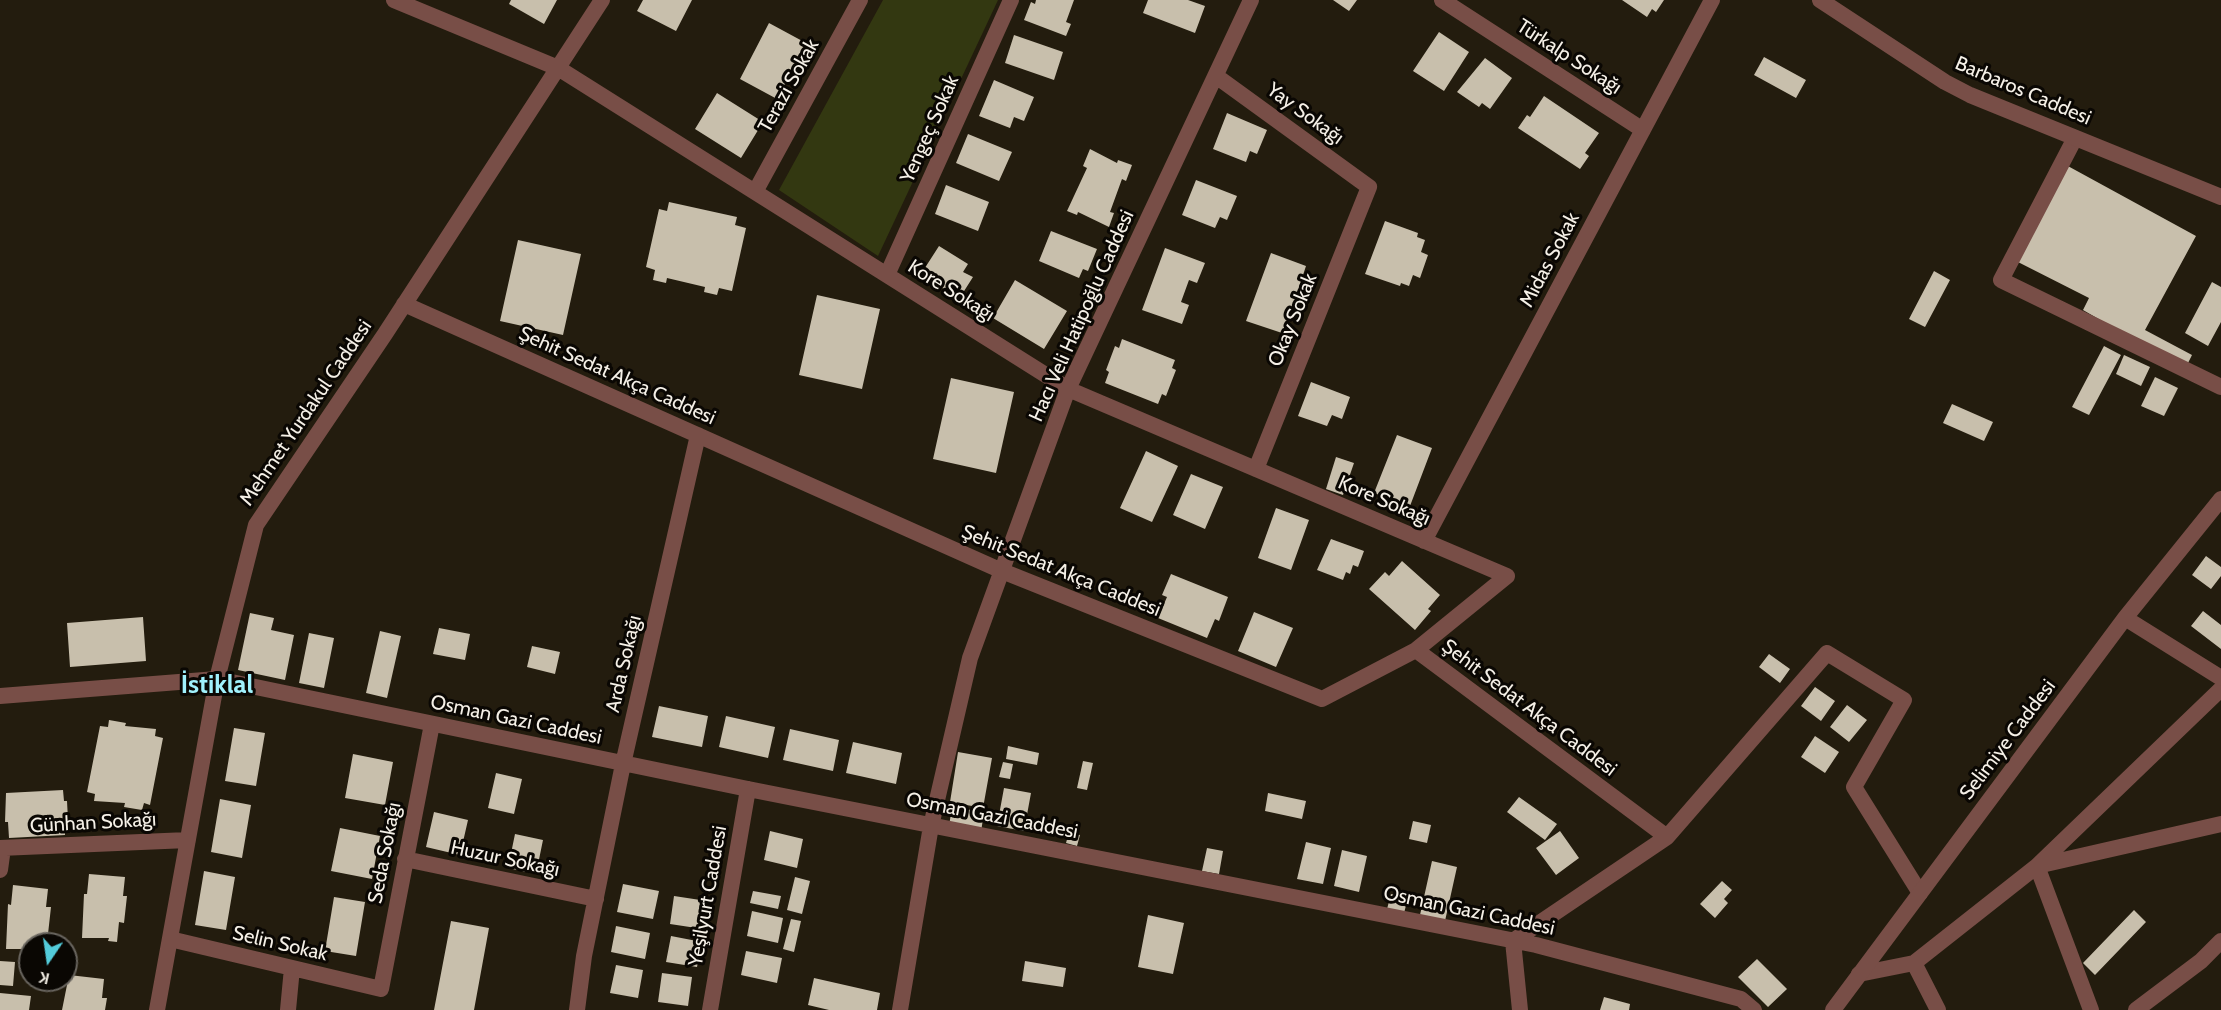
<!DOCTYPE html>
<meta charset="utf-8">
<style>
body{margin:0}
#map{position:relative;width:2221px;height:1010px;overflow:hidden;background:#231c0e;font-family:Cabin,sans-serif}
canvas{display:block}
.north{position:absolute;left:18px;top:932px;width:60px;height:60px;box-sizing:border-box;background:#0a0703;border:2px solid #68645e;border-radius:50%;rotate:193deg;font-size:16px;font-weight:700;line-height:24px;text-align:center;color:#f5f0e7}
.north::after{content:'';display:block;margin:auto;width:21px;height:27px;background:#53cbda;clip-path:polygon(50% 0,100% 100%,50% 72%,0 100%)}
</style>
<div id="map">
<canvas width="2221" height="1010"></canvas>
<div class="north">K</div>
</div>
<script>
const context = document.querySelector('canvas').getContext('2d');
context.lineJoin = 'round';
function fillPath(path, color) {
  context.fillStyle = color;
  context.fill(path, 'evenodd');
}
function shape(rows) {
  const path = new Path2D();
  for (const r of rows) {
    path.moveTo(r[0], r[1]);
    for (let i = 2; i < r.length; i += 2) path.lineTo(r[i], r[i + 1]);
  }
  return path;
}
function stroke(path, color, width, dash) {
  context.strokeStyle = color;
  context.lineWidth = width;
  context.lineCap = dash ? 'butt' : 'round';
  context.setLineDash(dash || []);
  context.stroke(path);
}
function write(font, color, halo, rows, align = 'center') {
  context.font = font + ' Cabin,sans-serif';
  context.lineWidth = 6;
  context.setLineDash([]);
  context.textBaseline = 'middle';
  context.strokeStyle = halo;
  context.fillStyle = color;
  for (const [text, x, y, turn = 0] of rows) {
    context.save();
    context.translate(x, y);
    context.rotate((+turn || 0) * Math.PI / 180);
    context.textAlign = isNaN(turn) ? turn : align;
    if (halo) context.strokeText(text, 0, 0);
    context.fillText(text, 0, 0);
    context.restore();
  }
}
const green = shape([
 [883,0,998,0,878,256,779,190]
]);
const building = shape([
 [511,0,557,0,544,24,509,4],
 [643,0,692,0,676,31,637,11],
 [1036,0,1074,0,1066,22,1071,24,1066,36,1024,20,1031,2,1035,4],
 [1148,0,1188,0,1205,6,1195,33,1143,13],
 [1333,0,1357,0,1349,11],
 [1622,0,1664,0,1656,12,1652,9,1647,17],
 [769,23,806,43,777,99,740,79],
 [1439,32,1469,52,1444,91,1413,71],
 [1014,35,1063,52,1054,80,1005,63],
 [1764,57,1806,80,1796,98,1754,75],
 [1485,58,1512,78,1490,109,1482,103,1479,107,1457,92],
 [994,80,1034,97,1024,121,1014,117,1010,128,979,116],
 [717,93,763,122,741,158,695,129],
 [1544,96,1599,133,1585,153,1589,156,1580,169,1518,128,1527,115,1530,117],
 [1227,113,1267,130,1257,154,1250,151,1246,162,1213,149],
 [968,134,1012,152,999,181,956,163],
 [1090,149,1117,163,1118,160,1132,165,1126,181,1122,179,1110,212,1114,213,1109,227,1078,212,1077,215,1067,211,1087,168,1083,166],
 [2066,165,2196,236,2145,330,2192,355,2185,369,2083,310,2089,298,2014,260],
 [1196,180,1237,196,1227,220,1220,217,1215,228,1182,215],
 [946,185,989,202,978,231,935,214],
 [669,202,737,217,735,225,746,228,732,291,719,288,717,295,704,292,705,287,667,278,666,283,653,280,655,270,646,267,659,209,667,211],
 [1385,221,1418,233,1417,237,1425,240,1421,252,1428,255,1420,278,1413,275,1409,286,1401,283,1400,286,1365,274],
 [1051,231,1097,249,1088,271,1083,269,1079,278,1039,261],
 [518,240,581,254,563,335,500,321],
 [939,246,968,264,963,272,973,277,959,299,921,274],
 [1165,248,1205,263,1197,283,1189,280,1181,302,1189,305,1182,324,1142,310],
 [1271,253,1306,266,1299,287,1302,288,1292,316,1289,314,1282,333,1246,321],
 [1934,271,1950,280,1925,327,1909,319],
 [1015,280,1067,311,1044,349,993,318],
 [2212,282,2221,287,2221,322,2208,346,2185,333],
 [817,295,880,309,862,389,799,375],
 [1122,339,1175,360,1172,368,1176,370,1166,396,1162,394,1158,404,1105,383,1109,372,1106,370,1115,346,1119,348],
 [2104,346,2121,355,2089,415,2072,407],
 [2124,355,2150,367,2141,386,2116,374],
 [2155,377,2178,388,2164,416,2141,406],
 [951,378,1014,392,996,473,933,459],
 [1311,382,1350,397,1342,419,1332,415,1327,426,1298,416],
 [1952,404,1993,422,1984,441,1943,423],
 [1397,435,1432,448,1410,506,1374,493],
 [1146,451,1178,466,1152,522,1120,508],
 [1336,457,1354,463,1343,495,1326,489],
 [1191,474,1223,487,1205,529,1173,515],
 [1276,508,1309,520,1291,570,1258,558],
 [1331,539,1364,551,1358,567,1353,565,1350,574,1346,572,1343,580,1317,570],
 [2206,556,2221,567,2221,576,2211,589,2192,575],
 [1402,561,1440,595,1428,609,1431,611,1415,630,1369,589,1385,572,1389,576],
 [1171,574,1228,597,1219,621,1215,619,1207,638,1158,618,1167,597,1162,595],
 [2203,611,2221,625,2221,649,2191,626],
 [1254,612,1293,628,1276,667,1238,651],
 [250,613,274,618,271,630,294,635,285,680,238,670],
 [143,617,146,661,70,667,67,623],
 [439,628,470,634,465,660,433,654],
 [380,631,401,636,387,698,366,693],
 [309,633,334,638,324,688,299,683],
 [532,646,560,652,555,674,527,667],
 [1769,654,1790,669,1780,683,1759,667],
 [1815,687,1835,701,1821,721,1801,706],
 [1847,705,1867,720,1849,742,1830,727],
 [659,706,708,716,702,747,652,737],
 [726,716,775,727,768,758,719,747],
 [109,720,126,723,125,726,156,729,155,736,163,738,150,805,144,803,142,810,124,807,125,803,94,801,95,794,87,792,100,726,108,727],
 [234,728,265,733,256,786,225,781],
 [790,729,839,740,833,771,783,760],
 [1815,736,1839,752,1825,773,1801,757],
 [853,742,902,753,896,784,846,773],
 [1008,746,1039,753,1037,765,1006,759],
 [958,752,992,758,983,808,950,802],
 [353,754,393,762,385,805,345,798],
 [1083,761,1093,763,1087,790,1077,788],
 [1003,762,1013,764,1010,779,999,777],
 [496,773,522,779,514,814,488,808],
 [1004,788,1031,793,1024,831,997,826],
 [63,790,64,801,67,801,68,820,65,820,65,835,9,838,8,822,5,822,6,793],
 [1268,793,1306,801,1302,819,1265,811],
 [1519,797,1557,824,1545,840,1507,812],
 [220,799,251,805,242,858,211,852],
 [952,807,984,812,981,832,949,826],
 [434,812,468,820,460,855,426,847],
 [1413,821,1431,825,1427,843,1409,839],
 [340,828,380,836,372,879,331,871],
 [770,831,803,839,797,868,764,860],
 [1560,831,1579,858,1556,875,1536,848],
 [1069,832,1080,835,1077,846,1066,843],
 [515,834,543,840,536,874,508,868],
 [1306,842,1331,848,1323,884,1297,879],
 [1207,848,1223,851,1219,874,1202,871],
 [1342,850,1367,856,1359,892,1334,886],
 [1432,861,1457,867,1445,921,1420,915],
 [204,871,235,877,226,930,195,925],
 [89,874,125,877,123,896,127,896,124,923,119,922,117,942,108,941,109,938,82,938,84,894,87,894],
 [795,877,810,881,802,914,787,910],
 [1722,881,1732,890,1724,899,1728,903,1715,918,1700,904],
 [623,884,659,891,653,919,617,912],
 [13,885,48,889,46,907,51,907,48,934,43,934,42,944,30,944,30,949,6,949,8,904,11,905],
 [753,891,781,896,778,909,750,903],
 [1391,894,1408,898,1404,913,1387,909],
 [674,896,707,901,703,929,670,924],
 [334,897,365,902,356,956,325,951],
 [2134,910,2146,922,2095,975,2083,963],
 [752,911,783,918,778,943,747,936],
 [1148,915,1184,923,1173,974,1138,967],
 [791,919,801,921,794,952,783,949],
 [451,921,489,928,474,1010,434,1010],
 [616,926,650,933,645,959,611,952],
 [671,936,702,942,697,967,666,962],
 [746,951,782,958,777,983,741,975],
 [1757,959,1787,989,1768,1007,1738,977],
 [0,961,15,962,13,986,0,985],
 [1025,961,1066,968,1063,987,1022,981],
 [616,965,643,970,638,998,610,993],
 [662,973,692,977,688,1006,658,1002],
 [69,975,104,979,102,998,107,998,105,1010,62,1010],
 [814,978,880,993,877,1010,829,1010,808,1005],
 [0,993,31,996,29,1010,0,1010],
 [1604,997,1630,1004,1629,1010,1600,1010]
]);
const minor = shape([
 [394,0,558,68,1068,389,1507,576,1416,650],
 [1442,0,1643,130],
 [1216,76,1369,187,1256,469],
 [2075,138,2001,280,2221,387],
 [755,192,860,0],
 [887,275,1011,0],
 [404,304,1002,571,1322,699,1416,650,1667,837],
 [1424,541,1712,0],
 [0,696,217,679,748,789,1536,945,1741,999,1754,1010],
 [0,848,188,840],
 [405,859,596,899],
 [0,870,3,848],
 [170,939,381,989,432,724],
 [1914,963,2037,866,2221,824],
 [1859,974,1914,963,1938,1010],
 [157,1010,217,679,256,525,385,334,602,0],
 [288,1010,292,968],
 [577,1010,584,956,623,764,698,435],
 [710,1010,748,789],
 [900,1010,931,826,970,658,1068,389,1251,0],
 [1520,1010,1513,941,1667,837,1827,653,1904,700,1854,787,1920,893],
 [2091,1010,2037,866,2221,689],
 [2136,1010,2201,961,2221,941]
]);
const tertiary = shape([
 [1820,0,1945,82,1970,95,2221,197],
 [2125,618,2221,678],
 [1833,1010,2125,618,2221,499]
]);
const streetNames = [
 ["Türkalp Sokağı",1569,57,33],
 ["Terazi Sokak",789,86,-61],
 ["Barbaros Caddesi",2023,91,23],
 ["Yay Sokağı",1305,114,36],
 ["Yengeç Sokak",930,129,-66],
 ["Midas Sokak",1550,260,-62],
 ["Kore Sokağı",951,291,32],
 ["Hacı Veli Hatipoğlu Caddesi",1082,316,-66],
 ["Okay Sokak",1293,320,-68],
 ["Şehit Sedat Akça Caddesi",617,376,24],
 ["Mehmet Yurdakul Caddesi",306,413,-56],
 ["Kore Sokağı",1384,501,23],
 ["Şehit Sedat Akça Caddesi",1061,571,22],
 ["Arda Sokağı",624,664,-77],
 ["Şehit Sedat Akça Caddesi",1529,708,37],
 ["Osman Gazi Caddesi",516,720,12],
 ["Selimiye Caddesi",2008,740,-53],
 ["Osman Gazi Caddesi",992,816,11],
 ["Günhan Sokağı",93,823,-3],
 ["Seda Sokağı",385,853,-79],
 ["Huzur Sokağı",505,859,12],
 ["Yeşilyurt Caddesi",708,896,-80],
 ["Osman Gazi Caddesi",1469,911,12],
 ["Selin Sokak",280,944,13]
];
const districtNames = [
 ["İstiklal",217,685]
];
fillPath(green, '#333811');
fillPath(building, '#c8bfac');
stroke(minor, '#784e47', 16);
stroke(tertiary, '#784e47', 16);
write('20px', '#f5f0e7', '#0a0703', streetNames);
write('bold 26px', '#a0f1fc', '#0a0703', districtNames);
</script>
